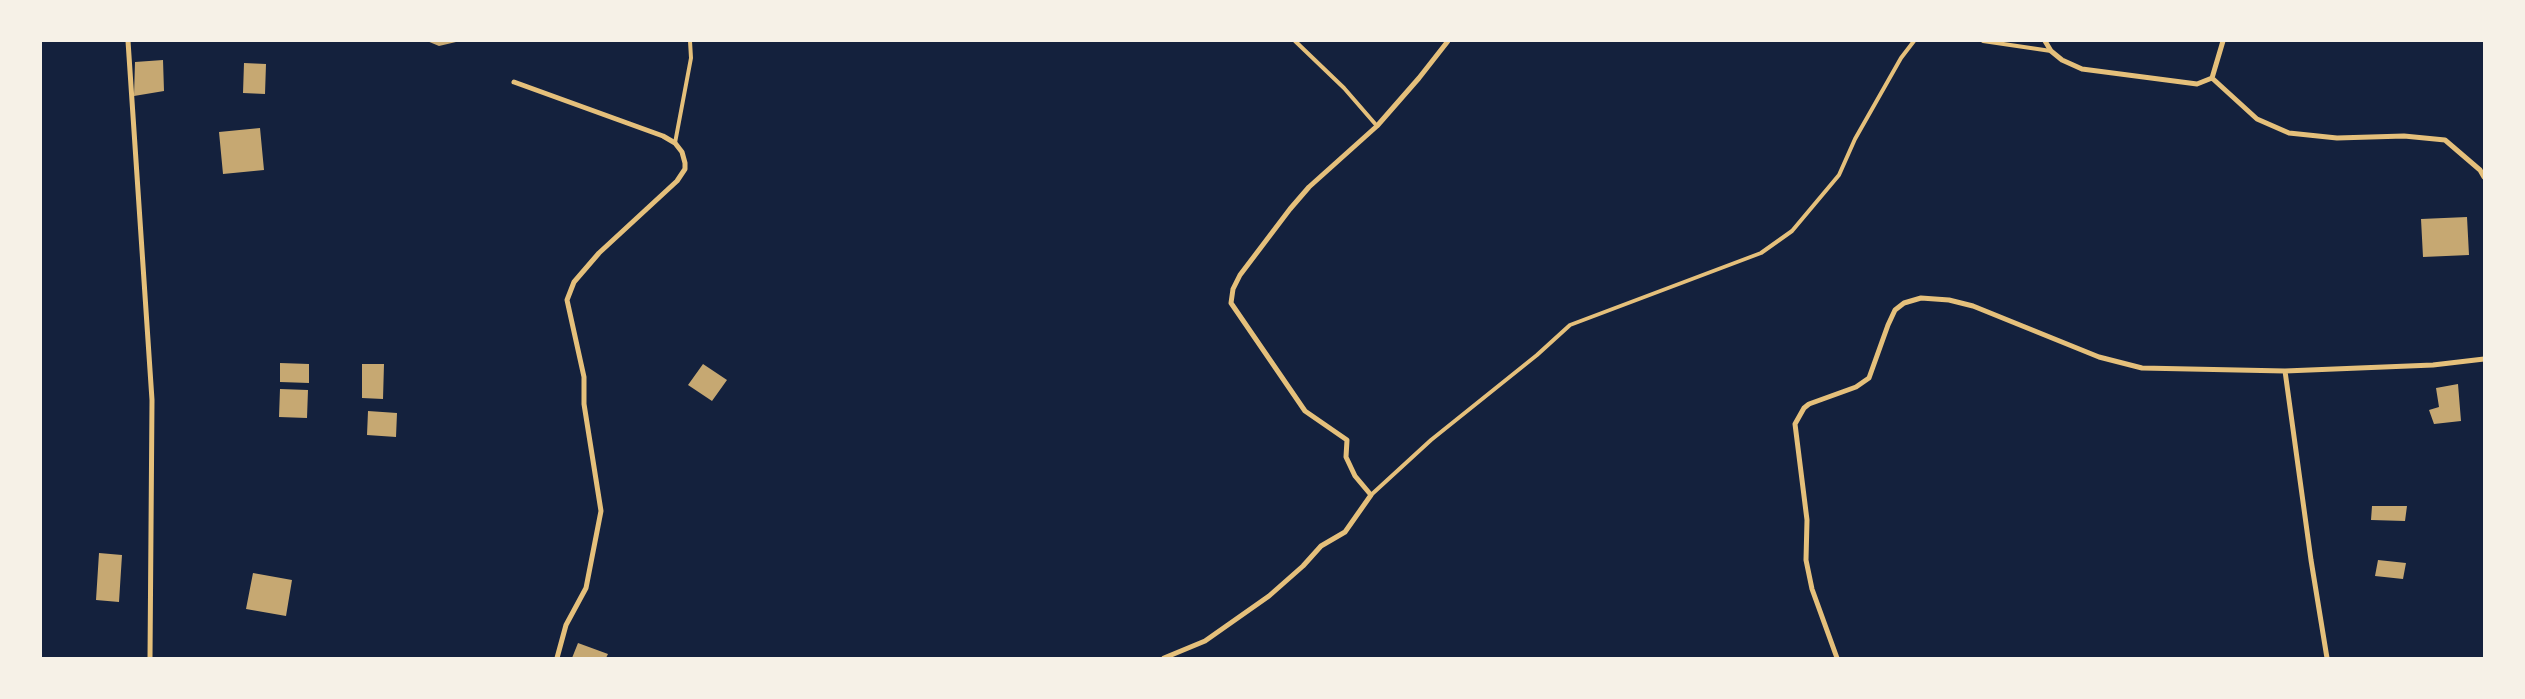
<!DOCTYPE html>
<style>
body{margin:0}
#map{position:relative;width:2525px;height:699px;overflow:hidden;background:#14213d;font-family:"IBM Plex Sans",sans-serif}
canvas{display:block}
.frame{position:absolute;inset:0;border:42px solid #f6f1e7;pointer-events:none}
</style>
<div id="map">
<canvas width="2525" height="699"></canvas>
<div class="frame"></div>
</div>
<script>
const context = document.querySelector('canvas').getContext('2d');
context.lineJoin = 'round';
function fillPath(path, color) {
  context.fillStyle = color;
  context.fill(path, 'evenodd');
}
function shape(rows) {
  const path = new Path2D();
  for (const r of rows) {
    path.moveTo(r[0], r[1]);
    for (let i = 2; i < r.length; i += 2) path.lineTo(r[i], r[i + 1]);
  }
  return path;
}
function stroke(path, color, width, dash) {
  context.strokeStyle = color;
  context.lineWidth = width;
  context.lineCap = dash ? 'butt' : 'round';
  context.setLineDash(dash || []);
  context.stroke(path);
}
const building = shape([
 [427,41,456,41,456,42,439,46],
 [163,60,164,91,134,96,135,62],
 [244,63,266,64,265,94,243,93],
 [260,128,264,170,223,174,219,132],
 [2467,217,2469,255,2423,257,2421,219],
 [280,363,309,364,309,383,280,382],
 [362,364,384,364,383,399,362,398],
 [703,364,727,380,712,401,688,385],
 [2458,384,2461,421,2434,424,2429,410,2439,407,2436,388],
 [280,389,308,390,307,418,279,417],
 [368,411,397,413,396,437,367,435],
 [2372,506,2407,506,2405,521,2371,520],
 [99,553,122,555,119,602,96,600],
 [2378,560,2406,563,2403,579,2375,576],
 [253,573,292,580,286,616,246,609],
 [578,643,608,654,606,658,572,658]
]);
const service = shape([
 [1295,41,1344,88,1377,126],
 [1983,41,2051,51],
 [675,143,691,58,690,41],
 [1371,495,1431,440,1537,355,1570,325,1761,253,1792,231,1839,175,1855,139,1901,58,1914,41]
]);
const minor = shape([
 [128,41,152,400,150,658],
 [2045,41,2051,51,2062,60,2082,69,2197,84,2212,78,2223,41],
 [2212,78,2257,119,2289,133,2337,138,2404,136,2445,140,2480,170,2484,177],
 [514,82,663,136,675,143,682,152,685,163,685,169,677,181,599,253,574,282,567,300,584,377,584,404,601,511,586,588,566,625,557,658],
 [1164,658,1205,641,1269,596,1303,566,1321,546,1345,532,1371,495,1355,476,1346,457,1347,440,1305,411,1231,303,1233,289,1240,275,1290,209,1309,187,1377,126,1419,78,1448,41],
 [1837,658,1812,589,1806,560,1807,520,1795,424,1804,408,1809,404,1856,387,1869,378,1888,325,1895,310,1904,303,1921,298,1949,300,1973,306,2099,357,2142,368,2285,371],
 [2327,658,2311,560,2285,371,2433,365,2484,359]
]);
fillPath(building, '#c6a872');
stroke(service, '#e5c07b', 4);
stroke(minor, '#e5c07b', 5);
</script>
